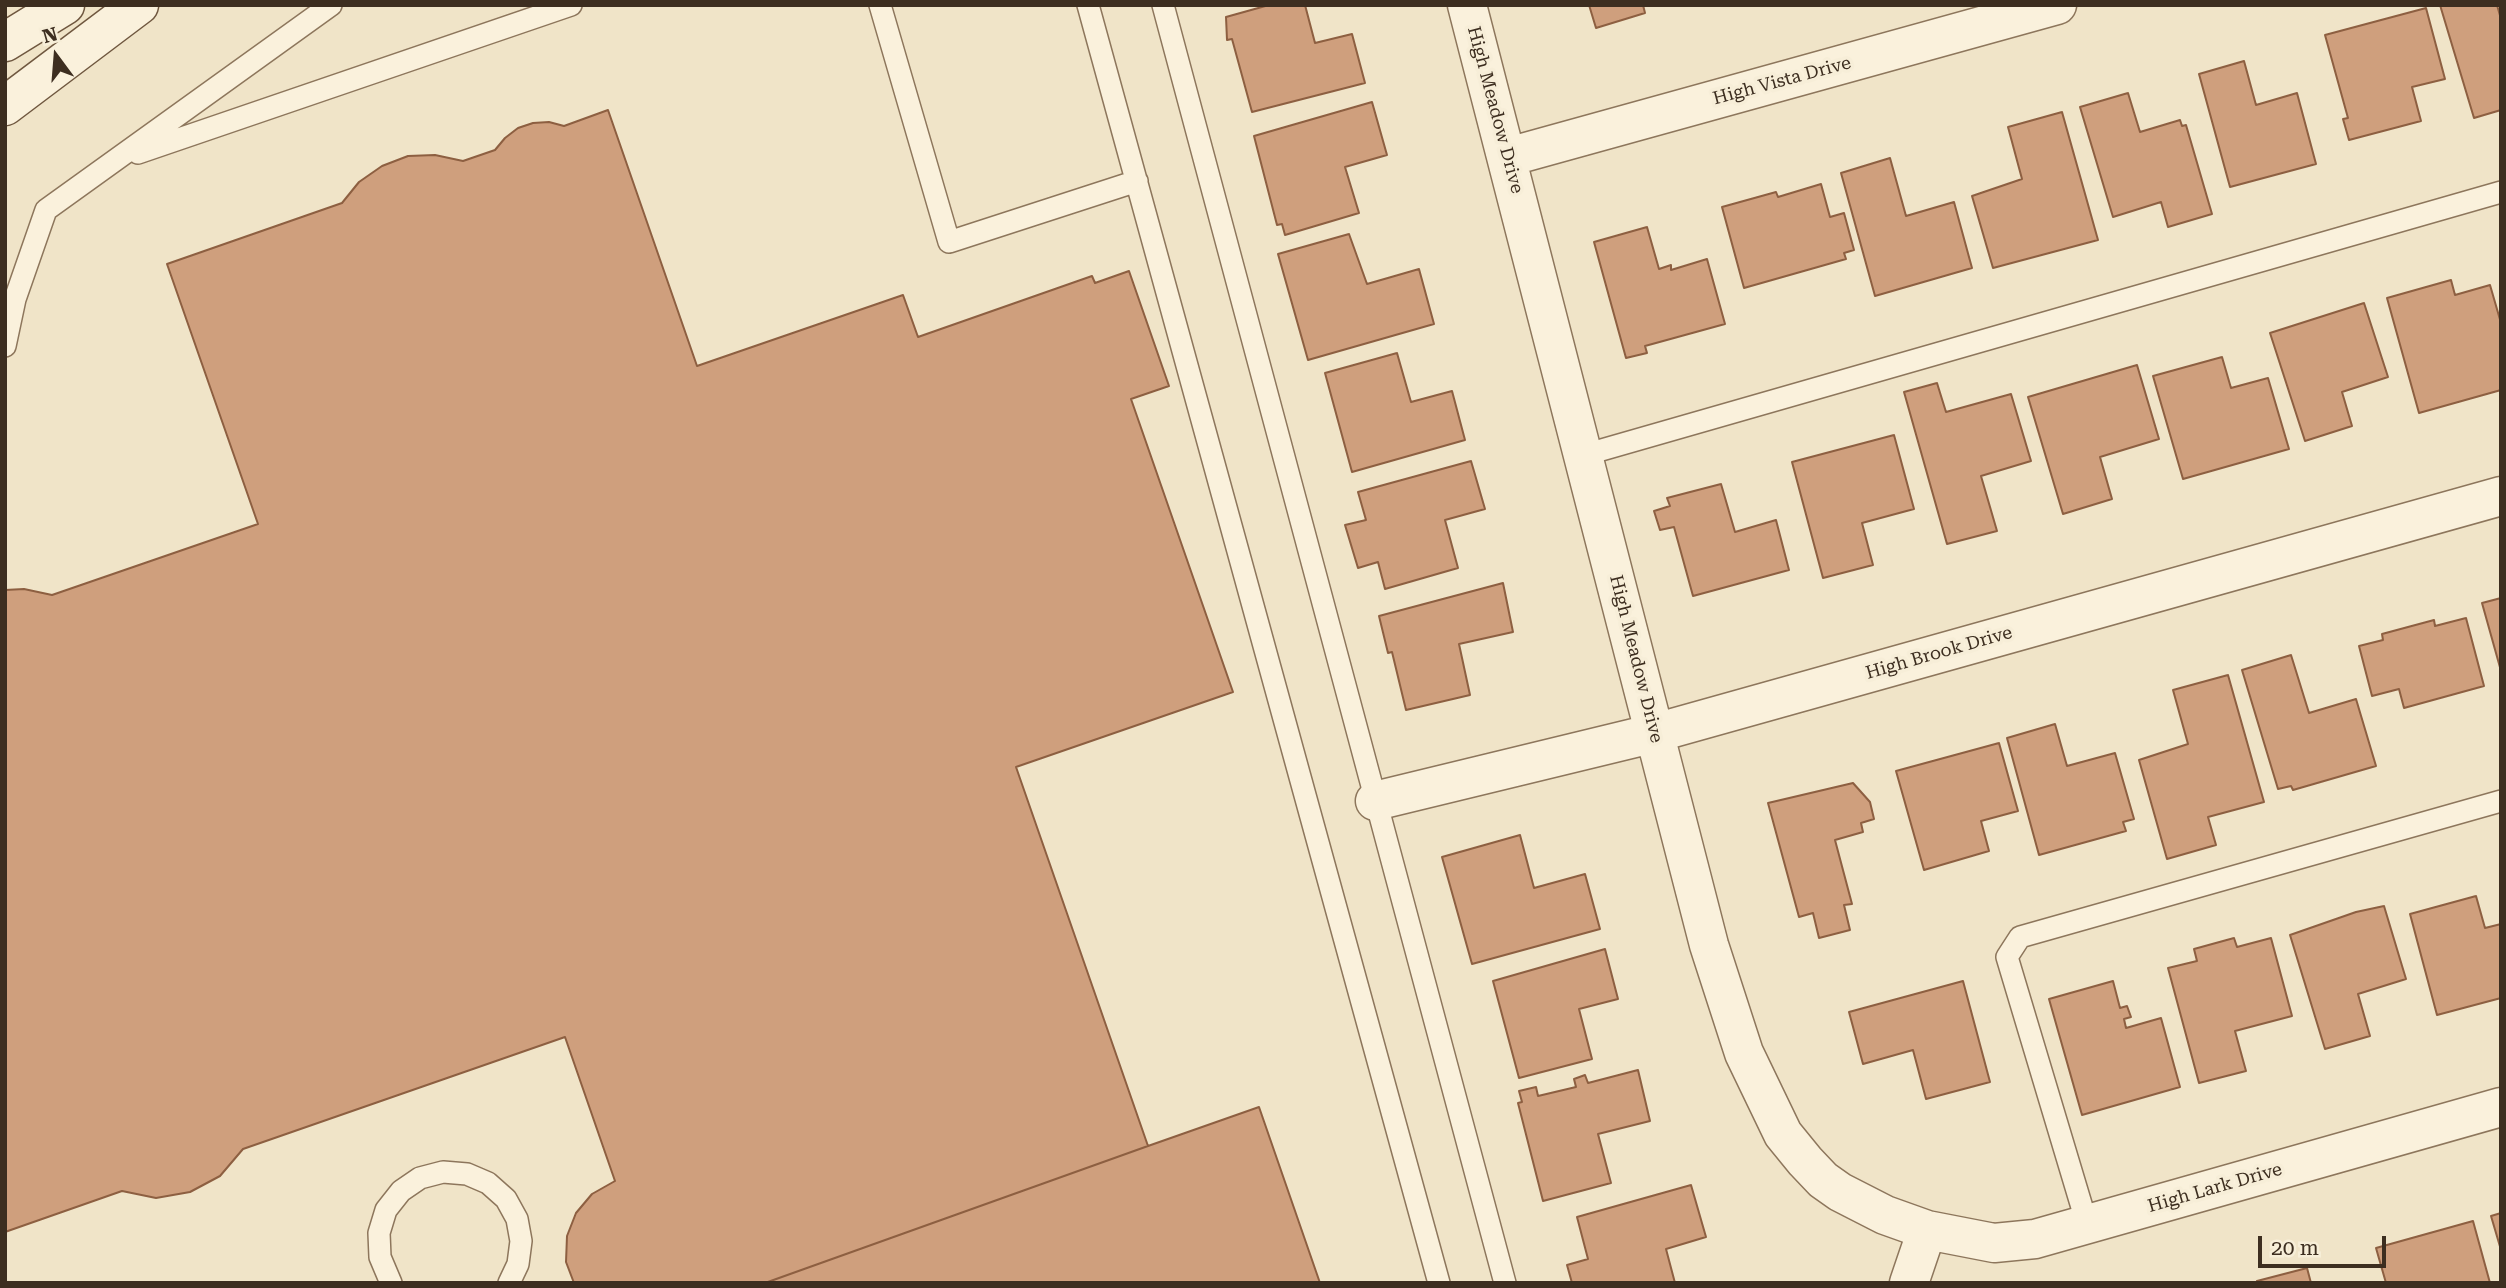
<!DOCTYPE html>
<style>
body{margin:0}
#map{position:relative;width:2506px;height:1288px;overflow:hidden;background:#f0e4c8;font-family:"Roboto Serif",serif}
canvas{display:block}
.frame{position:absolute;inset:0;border:7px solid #3d2e20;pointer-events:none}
.north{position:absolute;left:21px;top:21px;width:70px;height:70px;-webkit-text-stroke:5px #f7eed8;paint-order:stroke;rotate:344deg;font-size:19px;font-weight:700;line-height:28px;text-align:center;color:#3d2e20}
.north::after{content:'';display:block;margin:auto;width:24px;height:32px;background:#3d2e20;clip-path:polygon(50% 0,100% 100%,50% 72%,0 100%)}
.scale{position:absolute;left:2258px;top:1236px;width:128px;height:32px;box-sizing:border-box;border:4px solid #3d2e20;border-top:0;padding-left:9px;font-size:21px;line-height:24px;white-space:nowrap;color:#3d2e20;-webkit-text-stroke:5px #f7eed8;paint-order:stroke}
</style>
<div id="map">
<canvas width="2506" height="1288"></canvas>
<div class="frame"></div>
<div class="north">N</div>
<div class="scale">20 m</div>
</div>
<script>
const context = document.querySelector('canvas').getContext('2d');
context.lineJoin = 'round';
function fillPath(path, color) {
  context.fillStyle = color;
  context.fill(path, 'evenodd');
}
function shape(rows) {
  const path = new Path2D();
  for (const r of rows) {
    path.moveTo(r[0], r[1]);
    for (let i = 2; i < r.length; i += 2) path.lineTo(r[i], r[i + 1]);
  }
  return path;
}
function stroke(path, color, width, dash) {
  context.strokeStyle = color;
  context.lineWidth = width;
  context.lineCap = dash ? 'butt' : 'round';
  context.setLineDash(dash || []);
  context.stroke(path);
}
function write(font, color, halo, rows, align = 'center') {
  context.font = font + ' "Roboto Serif",serif';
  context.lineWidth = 7;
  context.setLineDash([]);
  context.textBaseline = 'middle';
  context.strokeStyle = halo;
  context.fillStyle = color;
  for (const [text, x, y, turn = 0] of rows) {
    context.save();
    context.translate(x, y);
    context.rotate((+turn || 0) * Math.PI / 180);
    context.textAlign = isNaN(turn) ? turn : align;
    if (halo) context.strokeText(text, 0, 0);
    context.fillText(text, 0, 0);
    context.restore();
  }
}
const building = shape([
 [1269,5,1305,5,1315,43,1352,34,1365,83,1252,112,1232,39,1227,40,1226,17,1269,5],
 [1589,5,1643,5,1645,13,1596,28,1589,5],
 [2440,5,2497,5,2501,19,2501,110,2474,118,2440,5],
 [2426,8,2445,79,2412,87,2421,121,2349,140,2343,119,2348,118,2325,35,2426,8],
 [2244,61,2256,105,2297,93,2316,164,2230,187,2199,74,2244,61],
 [2128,93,2140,132,2180,120,2182,126,2186,125,2212,214,2168,227,2161,202,2113,217,2080,107,2128,93],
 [1372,102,1387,155,1345,167,1359,213,1285,235,1282,224,1277,225,1254,136,1372,102],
 [608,110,697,366,903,295,918,337,1092,276,1095,283,1129,271,1169,386,1131,399,1233,692,1016,767,1148,1146,765,1283,574,1283,566,1262,567,1236,576,1213,592,1194,615,1181,565,1037,243,1149,220,1176,190,1192,156,1198,122,1191,5,1232,5,590,24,589,52,595,258,524,167,264,342,203,359,182,382,166,408,156,435,155,463,161,495,150,505,138,518,128,533,123,549,122,564,126,608,110],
 [2062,112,2098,240,1993,268,1972,196,2022,179,2008,127,2062,112],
 [1890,158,1906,216,1954,202,1972,268,1875,296,1841,173,1890,158],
 [1821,184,1830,217,1844,213,1854,250,1844,253,1846,259,1744,288,1722,207,1776,192,1778,197,1821,184],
 [1647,227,1659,269,1671,265,1671,270,1707,259,1725,324,1645,346,1647,353,1626,358,1594,242,1647,227],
 [1349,234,1367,284,1419,269,1434,324,1308,360,1278,254,1349,234],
 [2451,280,2455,295,2490,285,2501,323,2501,390,2419,413,2387,298,2451,280],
 [2364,303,2388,377,2342,392,2352,426,2305,441,2270,333,2364,303],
 [1397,353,1411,402,1452,391,1465,440,1352,472,1325,373,1397,353],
 [2222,357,2231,388,2268,378,2289,449,2183,479,2153,376,2222,357],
 [2137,365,2159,439,2100,457,2112,499,2063,514,2028,397,2137,365],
 [1937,383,1946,412,2011,394,2031,461,1981,476,1997,531,1947,544,1904,392,1937,383],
 [1894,435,1914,509,1862,523,1873,565,1823,578,1792,462,1894,435],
 [1471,461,1485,509,1445,520,1458,568,1385,589,1378,562,1358,568,1345,525,1366,520,1358,492,1471,461],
 [1721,484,1735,532,1776,520,1789,570,1693,596,1674,527,1660,530,1654,511,1670,506,1667,498,1721,484],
 [1503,583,1513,632,1459,644,1470,695,1406,710,1392,652,1388,653,1379,616,1503,583],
 [2501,598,2501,671,2482,603,2501,598],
 [2466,618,2484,686,2404,708,2399,689,2372,696,2359,646,2383,640,2382,634,2434,620,2435,626,2466,618],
 [2291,655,2309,713,2356,699,2376,766,2293,790,2291,786,2278,789,2242,670,2291,655],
 [2228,675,2264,802,2208,817,2216,845,2167,859,2139,760,2188,744,2173,690,2228,675],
 [2055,724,2067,766,2115,753,2134,819,2123,822,2126,831,2039,855,2007,738,2055,724],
 [1999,743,2018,811,1981,821,1989,851,1924,870,1896,771,1999,743],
 [1853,783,1870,802,1874,819,1861,823,1863,832,1835,840,1852,904,1844,905,1850,930,1819,938,1813,913,1799,917,1768,803,1853,783],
 [1520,835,1534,888,1585,874,1600,929,1472,964,1442,857,1520,835],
 [2476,896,2485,928,2501,924,2501,998,2437,1015,2410,914,2476,896],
 [2384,906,2406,979,2358,994,2370,1036,2325,1049,2290,935,2356,912,2384,906],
 [2234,938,2237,947,2271,938,2292,1016,2235,1031,2246,1071,2199,1083,2168,968,2197,961,2194,949,2234,938],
 [1605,949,1618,999,1579,1009,1592,1059,1519,1078,1493,981,1605,949],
 [1963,981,1990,1082,1926,1099,1913,1050,1863,1064,1849,1012,1963,981],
 [2113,981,2120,1008,2127,1006,2131,1017,2124,1019,2126,1028,2161,1018,2180,1087,2082,1115,2049,999,2113,981],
 [1638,1070,1650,1121,1598,1134,1611,1183,1543,1201,1518,1103,1522,1102,1519,1091,1536,1087,1538,1096,1576,1087,1574,1079,1585,1075,1588,1083,1638,1070],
 [1259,1107,1320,1283,765,1283,1148,1146,1259,1107],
 [1691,1185,1706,1237,1666,1249,1675,1283,1572,1283,1567,1265,1588,1259,1577,1217,1691,1185],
 [2501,1213,2501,1250,2491,1216,2501,1213],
 [2473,1221,2490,1283,2386,1283,2376,1248,2473,1221],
 [2307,1268,2311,1283,2258,1283,2257,1281,2307,1268]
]);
const lane = shape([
 [880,5,949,242,1137,181],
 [1088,5,1439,1283],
 [1163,5,1505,1283],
 [138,153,571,5],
 [5,346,15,299,46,210,331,5],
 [1584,455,2501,192],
 [2087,1224,2007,957,2020,937,2501,801],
 [391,1283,380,1257,379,1233,386,1210,401,1191,420,1178,443,1172,467,1174,488,1183,506,1199,517,1219,521,1241,518,1264,509,1283]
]);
const street = shape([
 [1467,5,1709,945,1744,1053,1783,1134,1805,1161,1823,1180,1840,1192,1885,1215,1927,1230,1994,1243,2035,1239,2501,1107],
 [1508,157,2057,5],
 [1375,801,1655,733,2501,496],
 [1909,1283,1927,1230]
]);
const secondary = shape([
 [5,42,65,5],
 [5,106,139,5]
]);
const streetNames = [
 ["High Vista Drive",1782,81,-15],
 ["High Meadow Drive",1495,110,75],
 ["High Brook Drive",1939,653,-16],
 ["High Meadow Drive",1636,659,76],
 ["High Lark Drive",2215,1188,-16]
];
fillPath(building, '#cf9f7d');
stroke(building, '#8d5f41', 2);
stroke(lane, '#8d765c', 24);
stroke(street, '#8d765c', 41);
stroke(secondary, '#6f573f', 41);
stroke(lane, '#faf1dc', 21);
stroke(street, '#faf1dc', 38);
stroke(secondary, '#faf1dc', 38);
write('18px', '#3d2e20', '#f7eed8', streetNames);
</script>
